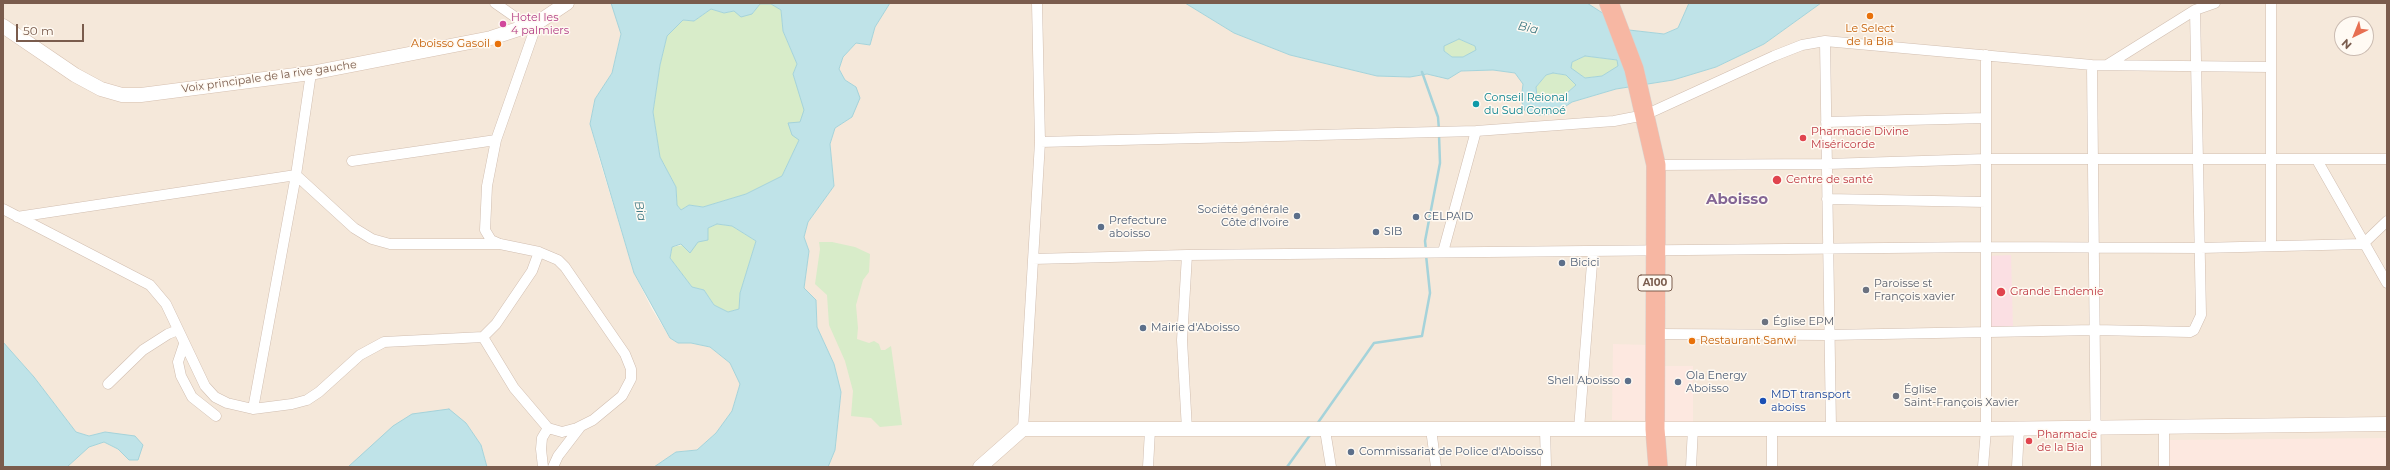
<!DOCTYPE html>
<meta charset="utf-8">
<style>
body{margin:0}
#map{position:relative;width:2390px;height:470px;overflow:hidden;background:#fdf6ec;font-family:Montserrat,sans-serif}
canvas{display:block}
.frame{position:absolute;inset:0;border:4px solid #7a5c4d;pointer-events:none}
.north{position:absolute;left:2334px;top:16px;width:40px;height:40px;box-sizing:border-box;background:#fffaf3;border:1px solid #cabbb1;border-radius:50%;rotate:223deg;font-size:11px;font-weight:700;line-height:16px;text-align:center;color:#7a5c4d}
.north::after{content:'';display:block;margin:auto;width:14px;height:18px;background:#e76f51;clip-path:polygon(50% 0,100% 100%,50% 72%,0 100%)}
.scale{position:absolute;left:16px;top:24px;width:68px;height:18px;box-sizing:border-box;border:2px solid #7a5c4d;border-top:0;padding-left:5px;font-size:12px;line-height:14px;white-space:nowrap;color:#7a5c4d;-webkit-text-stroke:3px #fffaf3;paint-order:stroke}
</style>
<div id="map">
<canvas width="2390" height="470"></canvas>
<div class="frame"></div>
<div class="north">N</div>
<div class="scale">50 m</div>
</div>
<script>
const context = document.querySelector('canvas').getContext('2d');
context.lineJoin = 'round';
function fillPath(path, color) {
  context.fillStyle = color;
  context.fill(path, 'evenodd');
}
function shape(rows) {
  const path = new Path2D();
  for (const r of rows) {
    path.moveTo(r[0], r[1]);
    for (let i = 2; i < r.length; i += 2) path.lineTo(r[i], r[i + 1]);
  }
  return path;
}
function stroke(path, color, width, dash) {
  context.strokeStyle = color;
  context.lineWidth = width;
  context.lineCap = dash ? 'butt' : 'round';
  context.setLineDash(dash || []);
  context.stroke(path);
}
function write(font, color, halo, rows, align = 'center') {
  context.font = font + ' Montserrat,sans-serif';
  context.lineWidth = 3;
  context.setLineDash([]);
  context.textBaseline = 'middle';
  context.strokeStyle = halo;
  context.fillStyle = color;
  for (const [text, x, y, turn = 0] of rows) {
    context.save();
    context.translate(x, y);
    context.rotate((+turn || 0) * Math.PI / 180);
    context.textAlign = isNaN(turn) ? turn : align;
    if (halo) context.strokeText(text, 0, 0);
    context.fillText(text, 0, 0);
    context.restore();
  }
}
const residential = shape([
 [3,3,611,3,621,33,612,73,595,99,590,124,599,158,634,273,652,309,670,338,678,343,691,343,710,347,730,363,740,384,732,411,716,433,697,450,676,452,654,467,487,467,481,445,466,423,359,458,348,467,67,467,89,447,104,442,118,449,129,460,117,435,105,432,89,436,76,432,34,377,3,342],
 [890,3,1185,3,1234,33,1290,55,1377,76,1410,77,1427,74,1448,78,1461,71,1493,70,1515,73,1523,83,1521,100,1554,114,1572,102,1616,89,1672,80,1716,67,1764,44,1821,3,2387,3,2387,467,828,467,835,450,841,392,834,364,817,327,816,300,804,288,809,251,804,237,808,222,834,186,830,144,835,128,852,117,856,87,845,80,839,69,843,57,856,43,870,45,875,27],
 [2342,24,2366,24,2366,48,2342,48],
 [1587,3,1689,3,1678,28,1664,34,1629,30]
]);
const commercial = shape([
 [1613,344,1648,345,1647,421,1612,420],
 [1659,366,1693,366,1693,424,1659,423],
 [2387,438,2387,467,2169,467,2169,440]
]);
const medical = shape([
 [2011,255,2013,328,1990,329,1988,256]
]);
const green = shape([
 [760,4,771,4,781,10,783,31,797,64,793,74,805,110,800,122,799,140,782,176,746,194,703,207,689,205,681,210,677,205,676,187,660,157,653,112,660,65,667,36,683,20,694,21,711,9,724,13,734,11,752,14],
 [1459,39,1475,46,1477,50,1463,57,1452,57,1444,51,1443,45],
 [1585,56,1617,60,1619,66,1602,76,1585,78,1570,68,1572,62],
 [1553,73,1566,75,1576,85,1558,101,1542,99,1537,96,1536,87,1546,75],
 [717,224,732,226,756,241,740,293,739,309,728,312,714,305,704,290,692,287,670,258,672,247,698,242,708,228],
 [819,242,832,242,855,247,870,254,869,272,863,280,856,305,858,328,857,339,869,343,874,341,879,344,881,350,885,350,891,346,902,425,880,427,871,418,851,416,853,391,845,361,829,325,827,295,815,284,820,249]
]);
const water = shape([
 [611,3,890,3,875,27,870,45,856,43,843,57,839,69,845,80,856,87,860,98,852,117,835,128,830,144,834,186,808,222,804,237,809,251,804,288,816,300,817,327,834,364,841,392,835,450,828,467,654,467,676,452,697,450,716,433,732,411,740,384,730,363,710,347,691,343,678,343,670,338,634,273,590,124,595,99,612,73,621,34,611,3],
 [760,4,771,4,781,10,783,31,797,64,793,74,804,110,800,122,788,123,792,135,799,140,782,176,746,194,703,207,689,205,681,210,677,205,676,187,660,157,653,112,660,65,667,36,683,20,694,21,711,9,724,13,734,11,741,17,752,14,760,4],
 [717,224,732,226,756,241,740,293,739,309,728,312,714,305,704,290,692,287,670,258,672,247,681,244,690,253,698,242,708,240,708,228,717,224],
 [1185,3,1587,3,1629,30,1664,34,1678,28,1689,3,1821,3,1764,44,1716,67,1673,80,1616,89,1572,102,1554,114,1538,115,1525,111,1521,100,1523,84,1515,73,1493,70,1461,71,1448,79,1427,74,1410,77,1377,76,1290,55,1234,33,1185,3],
 [1459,39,1475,46,1476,50,1463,57,1452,57,1444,51,1444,46,1459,39],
 [1585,56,1617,60,1618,66,1602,76,1585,78,1571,68,1572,62,1585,56],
 [1553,73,1566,75,1576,85,1558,101,1542,99,1537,96,1536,87,1546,75,1553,73],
 [3,342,34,377,76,432,89,436,105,432,135,436,143,445,138,460,129,460,118,449,104,442,89,447,67,467,3,467,3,342],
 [449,409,466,423,481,445,487,467,348,467,393,426,412,414,449,409]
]);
const stream = shape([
 [1422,72,1438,117,1439,130],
 [1426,250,1425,241,1440,163,1439,135],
 [1317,424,1374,343,1422,336,1430,293,1426,255],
 [1287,467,1310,435]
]);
const street = shape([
 [495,3,528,26],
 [2271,3,2271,246],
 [1825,41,1831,428],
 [2092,65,2096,467],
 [2107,65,2195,10,2215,3],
 [1826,122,1986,118],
 [1040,142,1476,131,1614,121,1645,115,1774,56,1802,45,1825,41,2092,65,2270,67],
 [2317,160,2387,283],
 [352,161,496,140],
 [1656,165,1827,164,1986,159,2387,159],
 [1827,199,1986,202],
 [3,209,150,285,166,304,205,386,215,397,227,403,253,409,292,404,307,400,319,392,360,355,384,342,483,337,514,388,548,428,562,432,577,428,593,420,622,396,631,379,631,369,625,354,565,267,558,260,539,252,500,244,491,240,485,230,487,186,496,140,537,23],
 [17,217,296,175,354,228,372,239,390,244,498,244],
 [1443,252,1476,131],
 [1033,259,1187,255,1986,247,2200,248,2363,244,2387,221],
 [1655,334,1829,335,2095,330,2190,332,2194,330,2201,315,2195,10],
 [483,337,496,324,532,271,539,252],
 [184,344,178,362,181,376,192,397,216,416],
 [108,384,143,350,168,334,178,330],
 [253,409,296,175,311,73],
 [1772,428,1772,467],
 [1023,429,1040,142,1037,3],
 [1431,429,1436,467],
 [1545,429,1546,467],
 [1579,429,1593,251],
 [1187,430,1182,340,1187,255],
 [1325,430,1331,467],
 [543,467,541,449,542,438,548,428],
 [553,467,558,456,581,426],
 [1148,467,1150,430],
 [1691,467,1693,428],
 [1983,467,1986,429,1986,55],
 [2017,467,2019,428],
 [2164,467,2164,426]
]);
const secondary = shape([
 [3,26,75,75,101,89,122,95,141,95,311,73,491,38,537,23,567,3],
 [980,467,1023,429,1986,429,2387,424]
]);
const highway = shape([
 [1609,3,1634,69,1656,165,1655,429,1658,467]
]);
const markers = [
 [1870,16,4,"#e8710a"],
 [503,24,4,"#d1479c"],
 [498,44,4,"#e8710a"],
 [1476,104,4,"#0f9aa8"],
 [1803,138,4,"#e0444e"],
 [1777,180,5,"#e0444e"],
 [1297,216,4,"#5c6f8a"],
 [1416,217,4,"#5c6f8a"],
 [1101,227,4,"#5c6f8a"],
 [1376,232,4,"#5c6f8a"],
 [1562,263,4,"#5c6f8a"],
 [1866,290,4,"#6b7280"],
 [2001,292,5,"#e0444e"],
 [1765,322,4,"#6b7280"],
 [1143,328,4,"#5c6f8a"],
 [1692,341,4,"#e8710a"],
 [1628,381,4,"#5c6f8a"],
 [1678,382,4,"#5c6f8a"],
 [1896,396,4,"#6b7280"],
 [1763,401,4,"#1a4fb4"],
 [2029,441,4,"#e0444e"],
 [1351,452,4,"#5c6f8a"]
];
const shields = [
 [1655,283,34]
];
const shieldNames = [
 ["A100",1655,283]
];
const hotelNames = [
 ["Hotel les",511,18],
 ["4 palmiers",511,31]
];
const foodNames = [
 ["Le Select",1870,29],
 ["de la Bia",1870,42],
 ["Aboisso Gasoil",490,44,"right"],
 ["Restaurant Sanwi",1700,341,"left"]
];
const streetNames = [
 ["Voix principale de la rive gauche",269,77,-8]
];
const cultureNames = [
 ["Conseil Reional",1484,98],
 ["du Sud Comoé",1484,111]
];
const healthNames = [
 ["Pharmacie Divine",1811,132],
 ["Miséricorde",1811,145],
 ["Centre de santé",1786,180],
 ["Grande Endemie",2010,292],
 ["Pharmacie",2037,435],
 ["de la Bia",2037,448]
];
const serviceNames = [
 ["Société générale",1289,210,"right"],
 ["Côte d’Ivoire",1289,223,"right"],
 ["CELPAID",1424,217],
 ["Prefecture",1109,221],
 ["aboisso",1109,234],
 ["SIB",1384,232],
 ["Bicici",1570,263],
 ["Mairie d'Aboisso",1151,328],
 ["Ola Energy",1686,376],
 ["Aboisso",1686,389],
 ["Shell Aboisso",1620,381,"right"],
 ["Commissariat de Police d'Aboisso",1359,452]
];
const worshipNames = [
 ["Paroisse st",1874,284],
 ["François xavier",1874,297],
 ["Église EPM",1773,322],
 ["Église",1904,390],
 ["Saint-François Xavier",1904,403]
];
const transitNames = [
 ["MDT transport",1771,395],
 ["aboiss",1771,408]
];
const waterNames = [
 ["Bia",1528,28,13],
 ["Bia",640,211,79]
];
const districtNames = [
 ["Aboisso",1737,200]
];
fillPath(residential, '#f5e8da');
fillPath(commercial, '#fde8e0');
fillPath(medical, '#fbdfe3');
fillPath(green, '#d8ecc9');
fillPath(water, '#bfe3e8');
stroke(water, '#a5d3da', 1);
stroke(stream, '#a5d3da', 2.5);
stroke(street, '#d1beb0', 11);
stroke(secondary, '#d6c0b0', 15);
stroke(highway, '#dad1cd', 20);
stroke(street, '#fff', 10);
stroke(secondary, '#fff', 14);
stroke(highway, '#f7b7a3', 19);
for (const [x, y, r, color] of markers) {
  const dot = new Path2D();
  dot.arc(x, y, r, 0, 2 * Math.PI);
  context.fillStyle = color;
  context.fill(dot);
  stroke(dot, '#fffaf3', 1.5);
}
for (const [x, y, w] of shields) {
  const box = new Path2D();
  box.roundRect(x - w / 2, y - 8, w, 16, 3);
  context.fillStyle = '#fffaf3';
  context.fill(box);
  stroke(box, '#7a5c4d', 1);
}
write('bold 10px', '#7a5c4d', null, shieldNames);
write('11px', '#b23c85', '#fffaf3', hotelNames, 'left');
write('11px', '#c56008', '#fffaf3', foodNames);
write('11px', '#7a5c4d', '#fffaf3', streetNames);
write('11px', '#0d838f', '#fffaf3', cultureNames, 'left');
write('11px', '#be3a42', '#fffaf3', healthNames, 'left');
write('11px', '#4e5e75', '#fffaf3', serviceNames, 'left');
write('11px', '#5b616d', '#fffaf3', worshipNames, 'left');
write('11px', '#164399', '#fffaf3', transitNames, 'left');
write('italic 12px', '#437c86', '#fffaf3', waterNames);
write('bold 15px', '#846695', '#fffaf3', districtNames);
</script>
